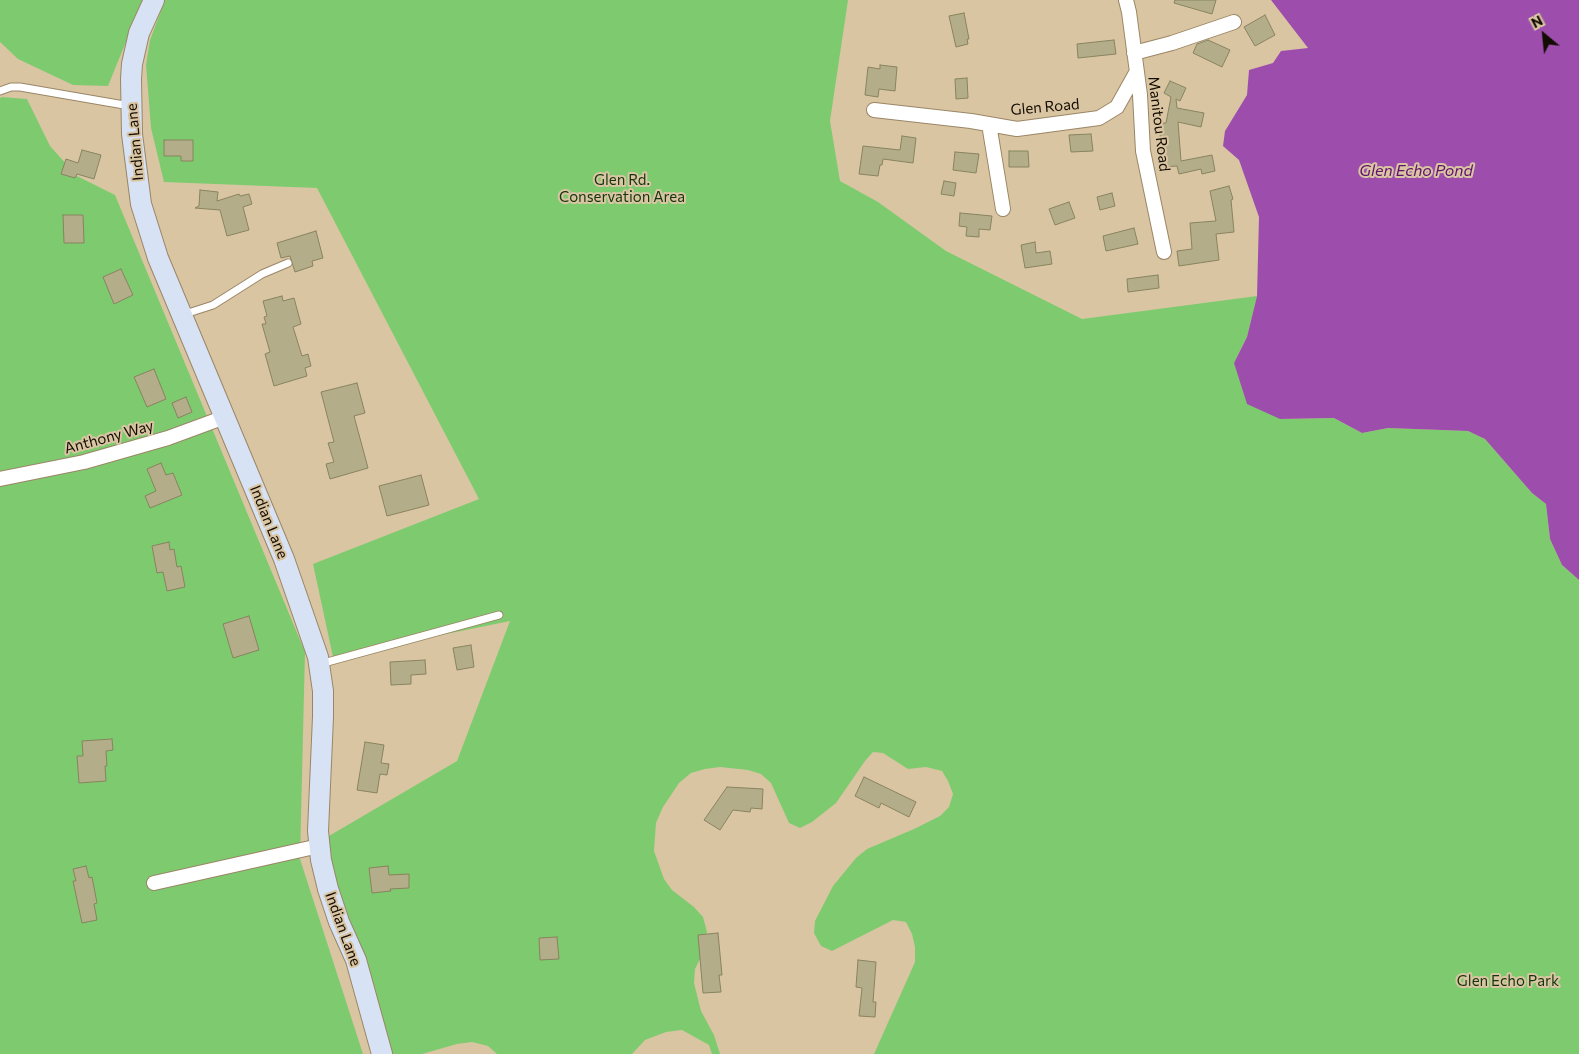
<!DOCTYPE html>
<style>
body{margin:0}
#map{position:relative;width:1579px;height:1054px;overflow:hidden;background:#dac5a3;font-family:Commissioner,sans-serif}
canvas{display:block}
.north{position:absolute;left:1519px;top:10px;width:50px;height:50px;-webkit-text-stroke:4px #dac5a3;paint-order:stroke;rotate:332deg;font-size:14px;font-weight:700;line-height:20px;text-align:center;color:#130c02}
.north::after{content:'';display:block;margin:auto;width:18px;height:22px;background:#130c02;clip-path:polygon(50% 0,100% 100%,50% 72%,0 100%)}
</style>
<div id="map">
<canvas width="1579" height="1054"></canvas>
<div class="north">N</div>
</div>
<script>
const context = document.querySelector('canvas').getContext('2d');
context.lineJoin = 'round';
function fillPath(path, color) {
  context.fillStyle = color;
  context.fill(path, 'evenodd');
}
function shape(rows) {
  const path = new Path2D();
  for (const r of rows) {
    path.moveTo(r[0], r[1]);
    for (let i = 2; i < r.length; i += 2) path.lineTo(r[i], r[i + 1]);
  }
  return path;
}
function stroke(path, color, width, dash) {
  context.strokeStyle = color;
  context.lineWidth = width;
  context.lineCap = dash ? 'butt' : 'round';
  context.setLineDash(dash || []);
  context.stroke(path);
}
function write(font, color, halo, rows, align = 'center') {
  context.font = font + ' Commissioner,sans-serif';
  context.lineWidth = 4;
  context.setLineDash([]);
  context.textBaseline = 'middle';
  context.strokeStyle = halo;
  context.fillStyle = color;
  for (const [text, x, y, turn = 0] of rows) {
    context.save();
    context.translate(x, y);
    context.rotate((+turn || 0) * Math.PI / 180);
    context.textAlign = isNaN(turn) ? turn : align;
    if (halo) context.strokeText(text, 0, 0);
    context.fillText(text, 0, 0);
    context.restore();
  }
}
const green = shape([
 [0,0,143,0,108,86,73,85,18,59,0,42],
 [165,0,848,0,830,121,840,181,878,202,946,251,1082,319,1257,296,1247,337,1234,363,1280,419,1334,418,1362,433,1388,428,1468,431,1485,439,1532,493,1546,504,1550,539,1562,565,1579,580,1579,1054,874,1054,915,962,915,947,912,934,906,922,893,920,832,951,821,946,814,933,815,921,833,886,856,858,867,849,914,829,940,816,949,807,953,794,948,781,942,771,926,767,908,769,883,753,873,752,865,761,836,803,812,822,800,828,789,823,771,783,761,774,748,770,720,767,705,769,691,773,679,783,663,807,656,823,654,851,664,879,672,890,694,907,703,917,707,932,701,957,695,969,694,983,701,1011,714,1035,720,1054,712,1054,709,1045,682,1030,666,1032,645,1040,632,1054,497,1054,488,1046,472,1042,457,1044,422,1054,384,1054,322,840,457,761,510,621,333,657,313,564,479,499,317,188,164,182,151,128,146,65,150,40],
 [2,97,27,99,50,146,77,176,115,195,305,652,300,859,363,1054,0,1054,0,98]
]);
const water = shape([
 [1271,0,1579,0,1579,580,1562,565,1550,539,1546,504,1532,493,1485,439,1468,431,1388,428,1362,433,1334,418,1280,419,1247,404,1234,363,1247,337,1257,296,1259,217,1239,160,1223,146,1225,131,1247,95,1249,70,1273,63,1281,51,1308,48]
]);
const building = shape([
 [1175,0,1216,0,1212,14,1174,3,1175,0],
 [964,13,969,39,967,39,968,44,956,47,949,16,964,13],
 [1265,15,1275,35,1255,46,1244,27,1265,15],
 [1114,40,1116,54,1078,58,1077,44,1114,40],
 [1208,40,1230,50,1222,67,1193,53,1197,44,1208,40],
 [880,65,897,67,895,91,879,89,878,97,865,95,868,67,880,69,880,65],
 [967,78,968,98,956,99,955,79,967,78],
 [1170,81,1186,88,1180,101,1176,99,1177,108,1204,113,1201,127,1178,122,1181,161,1212,155,1215,171,1202,174,1201,169,1179,174,1177,166,1163,167,1159,123,1166,123,1171,97,1164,93,1170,81],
 [1091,134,1093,151,1071,152,1069,135,1091,134],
 [902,136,916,138,913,163,883,159,882,165,880,165,878,176,859,174,863,146,900,150,902,136],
 [164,140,193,140,193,161,181,161,181,156,164,156,164,140],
 [82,150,101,155,94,179,77,174,75,178,61,174,66,159,78,163,82,150],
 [1009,151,1028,151,1029,167,1009,167,1009,151],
 [955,152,979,154,976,173,953,170,955,152],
 [944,181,956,183,954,196,941,194,944,181],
 [1229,186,1233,199,1231,200,1234,232,1216,234,1219,260,1179,266,1177,251,1192,249,1190,223,1216,221,1210,191,1229,186],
 [200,190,218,192,217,201,239,194,240,196,249,194,252,204,243,207,249,230,227,236,220,210,195,208,199,206,200,190],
 [1112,193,1115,206,1100,210,1097,197,1112,193],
 [1069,202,1075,218,1055,225,1049,209,1069,202],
 [960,213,992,216,990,230,979,229,979,237,966,236,967,227,959,226,960,213],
 [63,215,83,215,84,243,64,243,63,215],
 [1134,228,1138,244,1106,251,1103,236,1134,228],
 [316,231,323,258,312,261,313,266,295,272,290,256,281,258,277,243,316,231],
 [1035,242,1036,253,1050,251,1052,264,1025,268,1021,245,1035,242],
 [121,269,133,295,114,304,103,277,121,269],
 [1158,275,1159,288,1128,292,1127,279,1158,275],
 [282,296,283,301,294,298,301,324,293,327,302,356,308,354,311,366,305,368,307,376,274,386,265,354,270,352,262,324,266,324,264,317,267,316,263,301,282,296],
 [154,369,166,399,147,407,134,377,154,369],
 [357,383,365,413,354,416,368,468,330,479,326,464,334,462,328,443,334,442,321,392,357,383],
 [186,397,192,412,178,418,172,403,186,397],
 [161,463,166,475,173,473,182,495,150,508,145,496,156,491,147,469,161,463],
 [421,475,429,505,387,516,379,486,421,475],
 [169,542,170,550,174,549,177,567,181,566,185,587,167,591,163,572,157,573,152,546,169,542],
 [249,616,259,650,233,658,223,624,249,616],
 [471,645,474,667,457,670,453,648,471,645],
 [425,660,426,674,411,675,411,684,391,685,390,662,425,660],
 [112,739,113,750,106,751,107,766,105,766,106,781,79,783,77,756,83,756,82,741,112,739],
 [365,742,384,745,381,763,389,764,387,775,380,774,377,793,357,790,365,742],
 [864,777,916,802,909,817,881,803,879,808,855,796,864,777],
 [727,787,763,789,762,809,751,808,750,812,733,810,720,830,704,820,727,787],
 [86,866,89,878,92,877,97,903,94,904,97,920,82,923,73,881,76,881,73,869,86,866],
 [388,866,389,875,409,874,409,888,390,889,391,891,372,893,369,868,388,866],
 [718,933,722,975,719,975,721,992,703,993,698,935,718,933],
 [557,937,559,959,540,960,539,938,557,937],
 [858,960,876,962,873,1002,876,1002,875,1017,859,1016,862,988,856,987,858,960]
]);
const lane = shape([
 [0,91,11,87,20,87,130,106],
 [185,314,213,305,262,274,288,263],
 [320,664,499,615]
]);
const street = shape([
 [1126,0,1129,12,1140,95,1143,151,1164,252],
 [1134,53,1172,43,1234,22],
 [874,110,971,121,1017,129,1099,118,1117,107,1136,73],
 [989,124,1003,209],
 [0,479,84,462,168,438,225,417],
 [154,883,319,846]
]);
const secondary = shape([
 [154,0,139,33,132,64,131,79,132,134,141,204,158,258,284,559,318,657,323,691,323,717,318,831,321,860,328,889,339,922,356,960,382,1054]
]);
const streetNames = [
 ["Glen Road",1045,107,-5],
 ["Manitou Road",1159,124,83],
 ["Indian Lane",135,142,-95],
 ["Anthony Way",109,437,-15],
 ["Indian Lane",269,522,68],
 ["Indian Lane",343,929,70]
];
const parkNames = [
 ["Glen Rd.",622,180],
 ["Conservation Area",622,197],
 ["Glen Echo Park",1508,981]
];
const waterNames = [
 ["Glen Echo Pond",1416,171]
];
fillPath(green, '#7ecb6f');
fillPath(water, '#9d4ead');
fillPath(building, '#b3ae89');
stroke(building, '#88835f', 1);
stroke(lane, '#9a8666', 9);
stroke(street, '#9a8666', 16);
stroke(secondary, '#9a8666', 22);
stroke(lane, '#fff', 7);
stroke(street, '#fff', 14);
stroke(secondary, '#d7e2f4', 20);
write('15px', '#130c02', '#dac5a3', streetNames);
write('15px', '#13340c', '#dac5a3', parkNames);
write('italic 16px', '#5e116d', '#dac5a3', waterNames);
</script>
